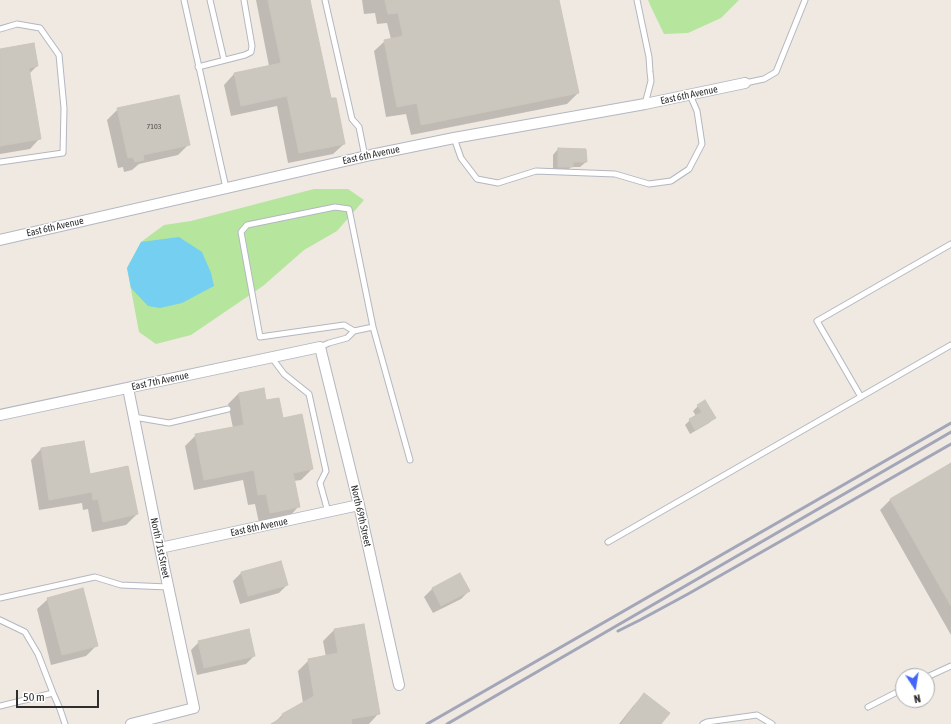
<!DOCTYPE html>
<style>
body{margin:0}
#map{position:relative;width:951px;height:724px;overflow:hidden;background:#efe9e1;font-family:"Asap Condensed",sans-serif}
canvas{display:block}
.north{position:absolute;left:895px;top:668px;width:40px;height:40px;box-sizing:border-box;background:#fff;border:1px solid #ababab;border-radius:50%;rotate:168deg;font-size:11px;font-weight:700;line-height:16px;text-align:center;color:#2e2e2e}
.north::after{content:'';display:block;margin:auto;width:14px;height:18px;background:#4264fb;clip-path:polygon(50% 0,100% 100%,50% 72%,0 100%)}
.scale{position:absolute;left:16px;top:690px;width:83px;height:18px;box-sizing:border-box;border:2px solid #2e2e2e;border-top:0;padding-left:5px;font-size:12px;line-height:14px;white-space:nowrap;color:#2e2e2e;-webkit-text-stroke:3px #fff;paint-order:stroke}
</style>
<div id="map">
<canvas width="951" height="724"></canvas>
<div class="north">N</div>
<div class="scale">50 m</div>
</div>
<script>
const context = document.querySelector('canvas').getContext('2d');
context.lineJoin = 'round';
function fillPath(path, color) {
  context.fillStyle = color;
  context.fill(path, 'evenodd');
}
function shape(rows) {
  const path = new Path2D();
  for (const r of rows) {
    path.moveTo(r[0], r[1]);
    for (let i = 2; i < r.length; i += 2) path.lineTo(r[i], r[i + 1]);
  }
  return path;
}
function stroke(path, color, width, dash) {
  context.strokeStyle = color;
  context.lineWidth = width;
  context.lineCap = dash ? 'butt' : 'round';
  context.setLineDash(dash || []);
  context.stroke(path);
}
function write(font, color, halo, rows, align = 'center') {
  context.font = font + ' "Asap Condensed",sans-serif';
  context.lineWidth = 3;
  context.setLineDash([]);
  context.textBaseline = 'middle';
  context.strokeStyle = halo;
  context.fillStyle = color;
  for (const [text, x, y, turn = 0] of rows) {
    context.save();
    context.translate(x, y);
    context.rotate((+turn || 0) * Math.PI / 180);
    context.textAlign = isNaN(turn) ? turn : align;
    if (halo) context.strokeText(text, 0, 0);
    context.fillText(text, 0, 0);
    context.restore();
  }
}
const green = shape([
 [648,0,739,0,721,18,688,33,664,34,652,9],
 [314,189,348,189,364,200,337,231,304,250,263,286,191,335,156,344,139,332,127,268,141,242,164,225,191,221]
]);
const water = shape([
 [179,237,202,252,211,273,214,286,182,303,160,308,148,306,131,288,127,268,141,242]
]);
const shadow = shape([
 [256,0,309,0,330,100,344,144,333,154,288,163,277,106,231,116,224,85,234,74,269,66],
 [362,0,558,0,578,93,567,104,411,135,406,114,386,117,374,51,385,41,391,39,387,23,377,24,375,13,364,14],
 [0,50,37,66,29,74,40,138,30,149,0,154],
 [118,109,189,144,178,155,139,164,132,170,124,172,123,167,118,168,107,120],
 [558,149,586,162,580,167,571,167,566,172,553,171,553,155],
 [263,389,266,401,282,419,312,469,301,480,294,481,298,507,288,518,259,523,255,504,248,505,243,480,194,490,185,446,196,435,233,428,228,404,239,393],
 [698,406,714,418,709,423,690,434,685,425,690,420,696,416,693,411],
 [41,449,89,476,137,514,126,525,92,532,88,509,83,510,82,503,39,510,31,460],
 [951,464,951,635,880,510,891,499],
 [281,562,287,585,279,593,240,604,233,581,241,573],
 [460,574,469,591,461,599,433,613,424,597,432,589],
 [48,599,96,646,86,656,51,665,37,609],
 [363,625,379,713,369,724,273,724,282,715,303,703,298,671,309,660,326,657,323,641,334,630],
 [199,642,254,656,246,664,197,675,191,650],
 [645,694,660,724,619,724,634,705]
]);
const building = shape([
 [268,0,310,0,331,98,336,98,345,144,299,153,287,96,241,106,234,73,281,63,268,0],
 [385,0,559,0,579,93,421,125,417,103,397,107,384,40,403,36,398,13,388,14,385,0],
 [34,43,38,66,29,68,41,139,0,146,0,49,34,43],
 [179,95,190,145,143,155,144,160,135,162,133,157,128,158,117,108,179,95],
 [558,148,586,149,587,162,573,162,573,167,558,167,558,148],
 [264,388,266,400,279,398,283,418,302,414,313,469,293,473,300,507,270,513,266,494,258,495,254,470,204,480,195,434,244,425,239,393,264,388],
 [705,400,716,418,695,430,689,419,702,412,697,405,705,400],
 [84,441,90,474,128,466,138,514,103,522,98,499,93,500,92,492,49,500,41,448,84,441],
 [951,463,951,606,890,499,951,463],
 [281,561,288,585,248,596,241,572,281,561],
 [460,573,470,591,441,606,432,588,460,573],
 [83,588,98,646,62,655,47,598,83,588],
 [364,624,380,714,351,719,352,724,271,724,283,717,282,714,314,696,308,659,338,653,334,629,364,624],
 [249,629,255,656,204,668,198,641,249,629],
 [644,693,670,713,661,724,621,724,644,693]
]);
const service = shape([
 [184,0,226,188],
 [210,0,224,60],
 [325,0,352,119,359,127,365,157],
 [637,0,649,57,650,72,651,81,645,104],
 [0,29,17,24,40,28,59,55,64,108,63,153,0,162],
 [198,67,245,55,251,52,252,46,244,0],
 [745,83,764,79,776,72,805,0],
 [454,138,461,158,477,179,498,183,536,171,615,174,649,184,671,181,689,169,702,144,697,111,690,95],
 [373,327,410,460],
 [320,347,329,343,347,338,354,331,373,327,349,209,335,207,247,225,241,232,260,337,344,325,354,331],
 [272,358,284,374,309,394,326,471,320,483,328,512],
 [861,397,817,321,951,244],
 [134,417,169,423,228,409],
 [608,542,951,345],
 [0,598,95,577,121,585,168,587],
 [0,620,25,632,38,654,53,693],
 [927,677,951,666],
 [0,706,53,693,60,709,65,724],
 [868,707,903,689],
 [703,724,707,722,757,715,772,724]
]);
const minor = shape([
 [0,240,371,155,454,138,645,104,745,83],
 [128,388,160,548,194,708,131,724],
 [0,415,320,347,359,505,399,685],
 [160,548,359,505]
]);
const rail = shape([
 [618,631,640,620,688,594,951,444],
 [427,724,951,423],
 [447,724,951,432]
]);
const numberNames = [
 ["7103",154,126]
];
const streetNames = [
 ["East 6th Avenue",689,95,-12],
 ["East 6th Avenue",371,155,-12],
 ["East 6th Avenue",55,227,-13],
 ["East 7th Avenue",160,381,-12],
 ["North 69th Street",361,516,77],
 ["East 8th Avenue",259,527,-12],
 ["North 71st Street",160,548,78]
];
fillPath(green, '#b6e59e');
fillPath(water, '#75cff0');
fillPath(shadow, '#0003');
fillPath(building, '#cbc7bf');
stroke(building, '#cbc5ba', 1);
stroke(service, '#b4b7c1', 7);
stroke(minor, '#b4b7c1', 12);
stroke(service, '#fff', 5);
stroke(minor, '#fff', 10);
stroke(rail, '#a3a6b8', 3);
write('8px', '#555452', null, numberNames);
write('10px', '#2e2e2e', '#fff', streetNames);
</script>
